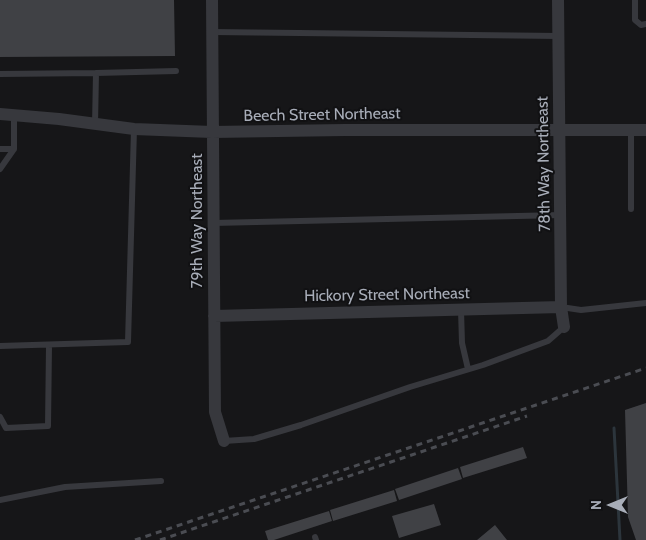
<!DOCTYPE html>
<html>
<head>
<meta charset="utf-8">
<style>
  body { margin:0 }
  #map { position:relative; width:646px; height:540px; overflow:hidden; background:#161618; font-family:Cabin,sans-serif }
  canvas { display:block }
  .north { position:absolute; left:586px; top:480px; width:50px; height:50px; -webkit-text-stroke:4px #111113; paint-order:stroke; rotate:270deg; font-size:14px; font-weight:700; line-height:20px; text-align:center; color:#a8adb8 }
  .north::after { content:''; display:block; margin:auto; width:18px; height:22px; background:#a8adb8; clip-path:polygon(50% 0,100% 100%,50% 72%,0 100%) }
</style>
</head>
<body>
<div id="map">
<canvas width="646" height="540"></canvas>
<div class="north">N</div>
</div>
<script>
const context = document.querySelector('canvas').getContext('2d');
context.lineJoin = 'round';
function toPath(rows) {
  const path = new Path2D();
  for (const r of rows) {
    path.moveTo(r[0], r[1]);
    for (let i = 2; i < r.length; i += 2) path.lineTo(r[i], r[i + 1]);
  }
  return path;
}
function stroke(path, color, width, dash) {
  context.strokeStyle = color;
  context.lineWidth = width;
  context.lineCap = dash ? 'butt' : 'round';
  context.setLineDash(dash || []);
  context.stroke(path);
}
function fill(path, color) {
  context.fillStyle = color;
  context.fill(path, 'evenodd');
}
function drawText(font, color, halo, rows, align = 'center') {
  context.font = font + ' Cabin,sans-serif';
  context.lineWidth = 4;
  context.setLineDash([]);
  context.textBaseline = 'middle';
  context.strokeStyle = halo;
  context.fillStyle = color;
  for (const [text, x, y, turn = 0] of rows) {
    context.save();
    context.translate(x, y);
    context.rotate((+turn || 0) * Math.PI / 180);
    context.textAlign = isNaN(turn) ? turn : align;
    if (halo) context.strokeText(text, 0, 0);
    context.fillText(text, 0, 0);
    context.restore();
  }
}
const stream = toPath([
  [614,428,620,540]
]);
const building = toPath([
  [0,0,174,0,175,56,0,57],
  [646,403,646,540,636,540,628,517,625,410],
  [523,447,527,458,463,478,460,467],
  [458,468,462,479,399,500,395,489],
  [394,490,397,501,333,521,330,510],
  [434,504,441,525,399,538,392,516],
  [329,511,332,521,274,540,268,540,265,531],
  [495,525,507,540,477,540]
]);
const service = toPath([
  [635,0,635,20,641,25,646,24],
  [212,32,559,36],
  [0,74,96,73],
  [95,125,96,73,176,71],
  [631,130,631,209],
  [0,149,14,149],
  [0,169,14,149,14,115],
  [213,223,561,215],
  [561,307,581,310,646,303],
  [461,310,462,343,468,369],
  [0,346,128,342,134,129],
  [0,417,6,428,48,426,49,346],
  [224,441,254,439,301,425,410,387,483,365,548,341,564,327],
  [0,500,65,487,161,481],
  [315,537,316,540]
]);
const minor = toPath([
  [212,0,215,412,224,441],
  [558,0,561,307,564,327],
  [0,114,59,119,134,129,212,132,345,130,646,130],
  [214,316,561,307]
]);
const rail = toPath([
  [135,540,646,368],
  [160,540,527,416]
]);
const streetNames = [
  ["Beech Street Northeast",322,115,-1],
  ["78th Way Northeast",544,164,-91],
  ["79th Way Northeast",197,221,-90],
  ["Hickory Street Northeast",387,295,-1]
];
stroke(stream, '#2c353c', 3);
fill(building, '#404145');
stroke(service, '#37383d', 6);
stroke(minor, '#37383d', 12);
stroke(rail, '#4a4c52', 3, [6, 5]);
drawText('16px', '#a8adb8', '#111113', streetNames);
</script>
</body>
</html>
